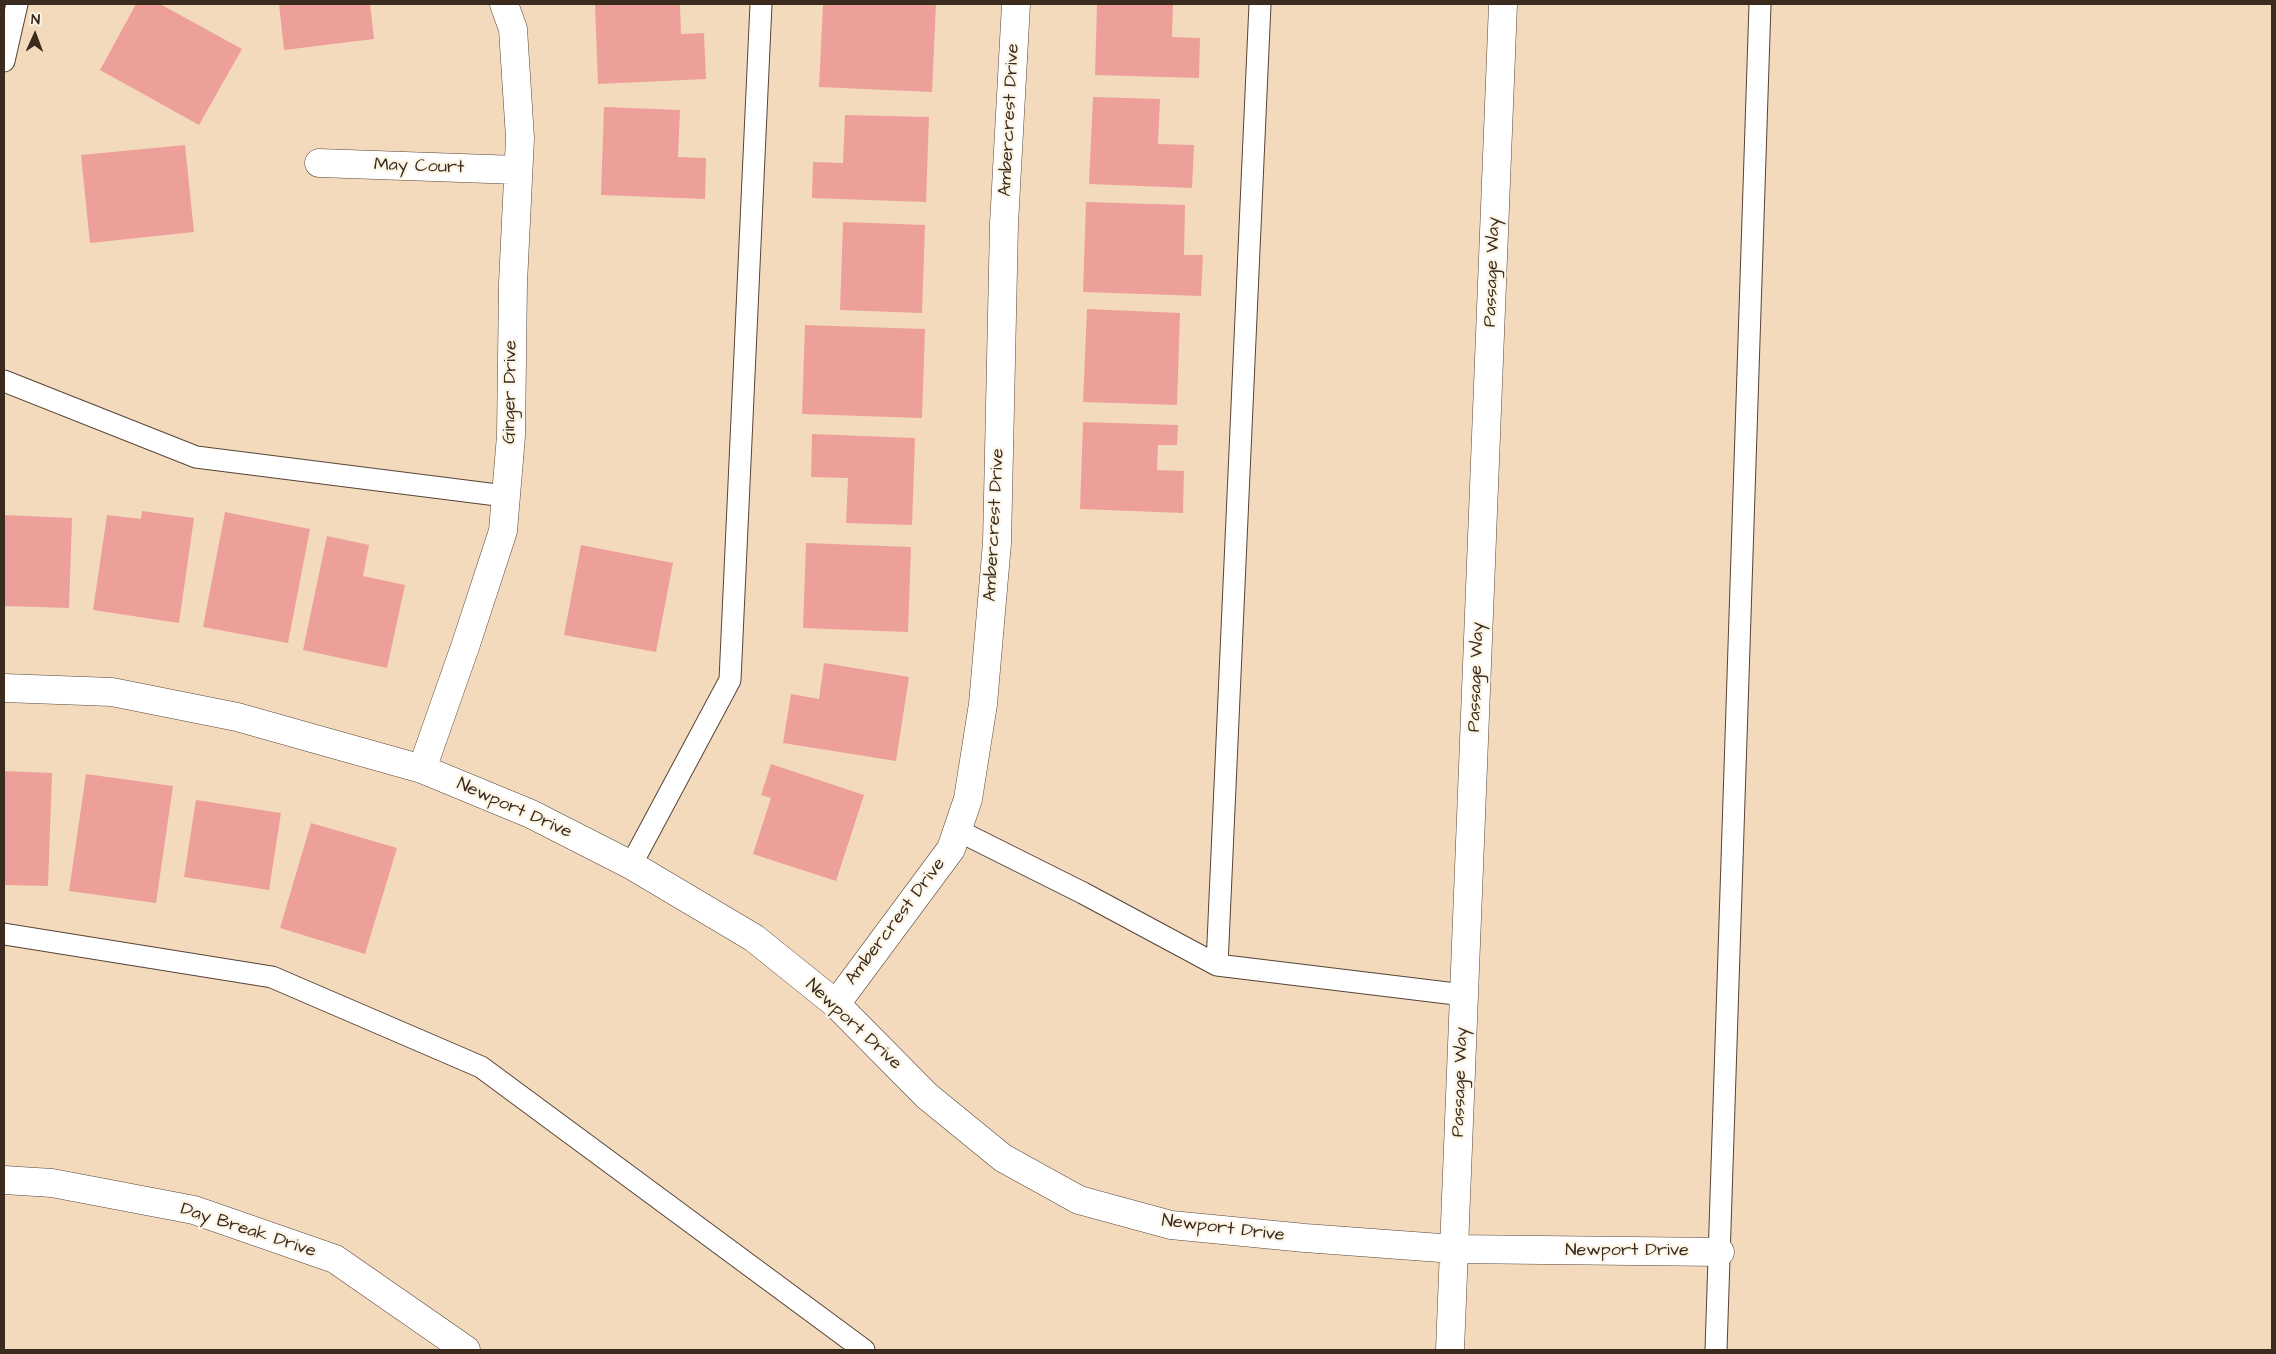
<!DOCTYPE html>
<html>
<head>
<meta charset="utf-8">
<style>
  body { margin:0 }
  #map { position:relative; width:2276px; height:1354px; overflow:hidden; background:#f4dabd; font-family:"Architects Daughter",sans-serif }
  canvas { display:block }
  .frame { position:absolute; inset:0; border:5px solid #3b2a1e; pointer-events:none }
  .north { position:absolute; left:10px; top:10px; width:50px; height:50px; -webkit-text-stroke:4px #fcf5e5; paint-order:stroke; rotate:2deg; font-size:14px; font-weight:700; line-height:20px; text-align:center; color:#3b2a1e }
  .north::after { content:''; display:block; margin:auto; width:18px; height:22px; background:#3b2a1e; clip-path:polygon(50% 0,100% 100%,50% 72%,0 100%) }
</style>
</head>
<body>
<div id="map">
<canvas width="2276" height="1354"></canvas>
<div class="frame"></div>
<div class="north">N</div>
</div>
<script>
const context = document.querySelector('canvas').getContext('2d');
context.lineJoin = 'round';
function fill(path, color) {
  context.fillStyle = color;
  context.fill(path, 'evenodd');
}
function toPath(rows) {
  const path = new Path2D();
  for (const r of rows) {
    path.moveTo(r[0], r[1]);
    for (let i = 2; i < r.length; i += 2) path.lineTo(r[i], r[i + 1]);
  }
  return path;
}
function stroke(path, color, width, dash) {
  context.strokeStyle = color;
  context.lineWidth = width;
  context.lineCap = dash ? 'butt' : 'round';
  context.setLineDash(dash || []);
  context.stroke(path);
}
function drawText(font, color, halo, rows, align = 'center') {
  context.font = font + ' "Architects Daughter",sans-serif';
  context.lineWidth = 4.5;
  context.setLineDash([]);
  context.textBaseline = 'middle';
  context.strokeStyle = halo;
  context.fillStyle = color;
  for (const [text, x, y, turn = 0] of rows) {
    context.save();
    context.translate(x, y);
    context.rotate((+turn || 0) * Math.PI / 180);
    context.textAlign = isNaN(turn) ? turn : align;
    if (halo) context.strokeText(text, 0, 0);
    context.fillText(text, 0, 0);
    context.restore();
  }
}
const building = toPath([
  [136,4,160,4,242,49,199,125,100,70],
  [279,4,370,4,374,39,284,50],
  [595,4,680,4,681,34,704,33,706,79,598,84],
  [823,4,936,4,932,92,819,87],
  [1097,4,1173,4,1172,37,1200,38,1199,78,1095,75],
  [1093,97,1160,99,1158,144,1194,145,1192,188,1089,184],
  [604,107,680,110,678,157,706,158,705,199,601,195],
  [845,115,929,117,926,202,812,198,813,162,843,163],
  [185,145,194,232,90,243,81,155],
  [1086,202,1185,205,1184,255,1203,255,1201,296,1083,292],
  [843,222,925,225,922,313,840,310],
  [1087,309,1180,313,1177,405,1083,402],
  [805,325,925,329,922,418,802,414],
  [1083,422,1178,425,1177,445,1158,445,1157,470,1184,471,1183,513,1080,509],
  [812,434,915,438,912,525,846,523,848,478,811,477],
  [142,511,194,518,179,623,93,610,107,515,141,519],
  [225,512,310,529,288,643,203,627],
  [4,515,72,518,69,608,4,606],
  [327,536,369,545,363,576,405,585,387,668,303,650],
  [806,543,911,547,908,632,803,628],
  [581,545,673,563,656,652,564,635],
  [824,663,909,677,896,761,783,743,791,694,819,699],
  [771,764,864,795,836,881,753,854,771,798,761,795],
  [4,771,52,773,48,886,4,885],
  [86,774,173,786,156,903,69,891],
  [196,800,281,813,269,890,184,877],
  [311,823,397,848,365,954,280,928]
]);
const service = toPath([
  [4,61,17,4],
  [4,381,196,457,505,496],
  [957,830,1083,893,1217,965,1260,4],
  [631,865,730,680,761,4],
  [4,934,272,977,481,1067,864,1350],
  [1217,965,1464,995],
  [1716,1350,1760,4]
]);
const minor = toPath([
  [319,163,518,170],
  [4,688,112,692,237,717,422,769,531,814,631,865,754,938,836,1004,927,1096,1003,1158,1079,1200,1171,1225,1305,1238,1454,1249,1720,1252],
  [422,769,466,644,503,531,511,436,513,283,520,138,513,29,504,4],
  [836,1004,951,849,968,799,983,704,997,543,1004,224,1016,4],
  [4,1180,52,1183,194,1210,335,1259,466,1350],
  [1450,1350,1503,4]
]);
const streetNames = [
  ["Ambercrest Drive",1010,120,-87],
  ["May Court",419,167,2],
  ["Passage Way",1493,272,-88],
  ["Ginger Drive",511,392,-89],
  ["Ambercrest Drive",995,525,-87],
  ["Passage Way",1477,677,-88],
  ["Newport Drive",514,809,24],
  ["Ambercrest Drive",896,922,-53],
  ["Newport Drive",853,1025,43],
  ["Passage Way",1461,1082,-88],
  ["Newport Drive",1223,1229,7],
  ["Day Break Drive",248,1231,18],
  ["Newport Drive",1627,1251]
];
fill(building, '#eda099');
stroke(service, '#574436', 23);
stroke(minor, '#574436', 29);
stroke(service, '#fff', 21);
stroke(minor, '#fff', 28);
drawText('18px', '#3b2a1e', '#fcf5e5', streetNames);
</script>
</body>
</html>
